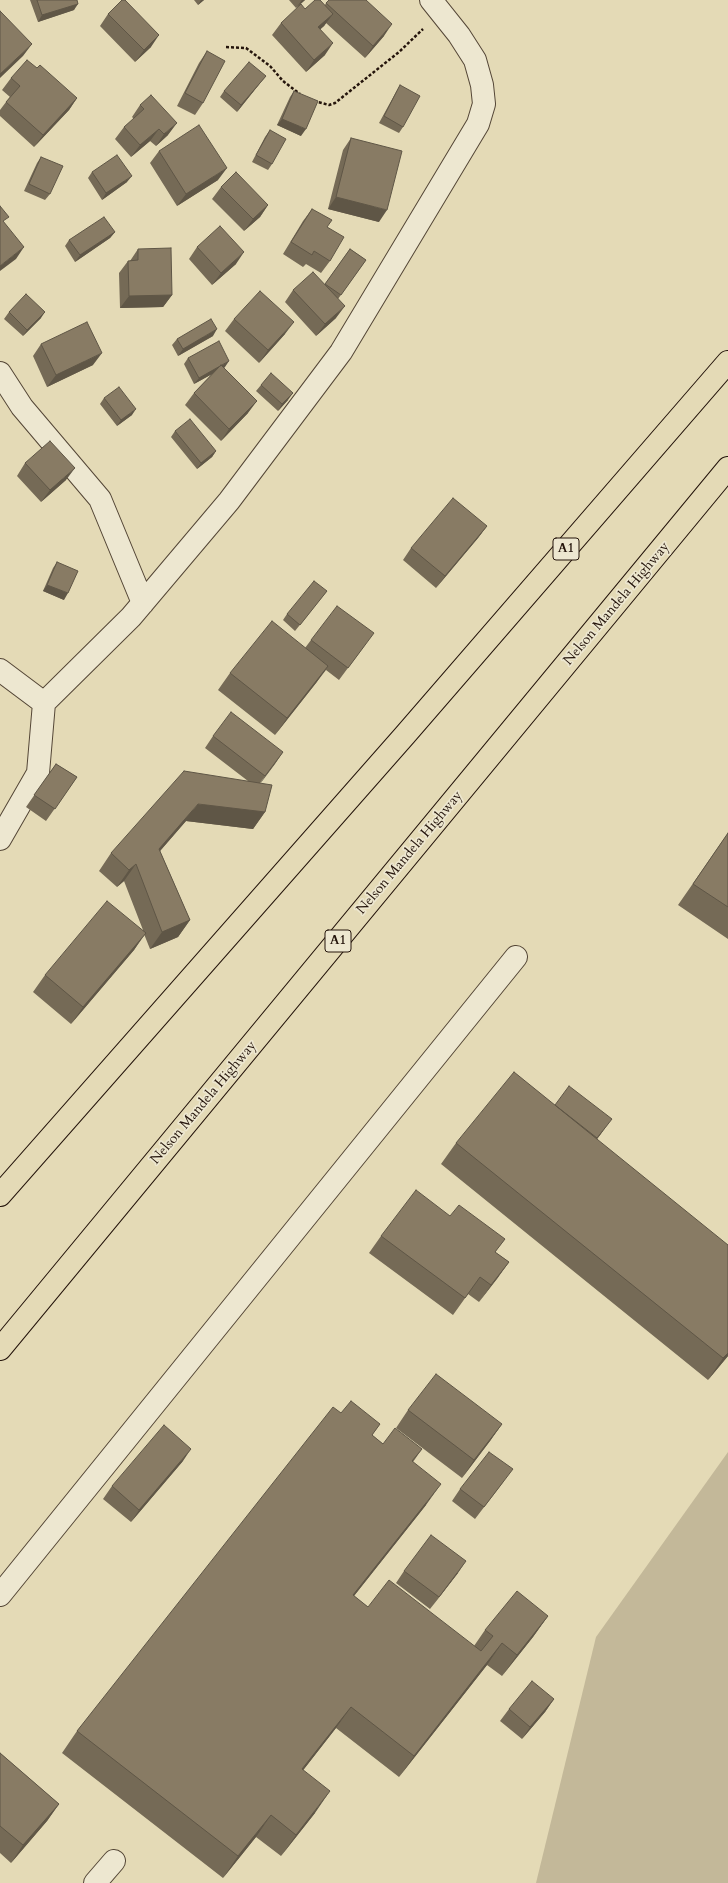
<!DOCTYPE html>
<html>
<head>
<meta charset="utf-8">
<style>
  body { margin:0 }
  canvas { display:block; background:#e4dab6 }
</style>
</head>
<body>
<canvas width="728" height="1883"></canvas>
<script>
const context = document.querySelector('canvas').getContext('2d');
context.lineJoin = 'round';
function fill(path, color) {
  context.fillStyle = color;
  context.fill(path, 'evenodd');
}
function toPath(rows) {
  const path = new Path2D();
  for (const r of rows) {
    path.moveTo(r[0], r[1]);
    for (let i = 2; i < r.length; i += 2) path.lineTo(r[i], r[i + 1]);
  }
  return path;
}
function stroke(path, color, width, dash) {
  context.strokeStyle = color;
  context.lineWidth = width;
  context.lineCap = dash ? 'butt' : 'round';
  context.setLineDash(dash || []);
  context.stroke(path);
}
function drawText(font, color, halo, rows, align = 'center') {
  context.font = font + ' Cardo,serif';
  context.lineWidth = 3.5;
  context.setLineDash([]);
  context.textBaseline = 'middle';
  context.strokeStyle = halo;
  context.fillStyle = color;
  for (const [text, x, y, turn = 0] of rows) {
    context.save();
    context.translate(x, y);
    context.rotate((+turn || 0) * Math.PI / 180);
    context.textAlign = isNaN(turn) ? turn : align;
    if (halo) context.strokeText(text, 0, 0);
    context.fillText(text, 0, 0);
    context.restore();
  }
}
const green = toPath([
  [728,1452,728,1883,536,1883,596,1637]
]);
const path = toPath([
  [226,47,246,48,270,66,283,81,300,94],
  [314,101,329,105,335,103,399,52,423,29]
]);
const minor = toPath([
  [0,373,22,407,100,499,143,603],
  [0,670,44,703,38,773,0,839],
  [44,703,131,617,229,501,341,352,478,124,484,104,482,85,475,60,459,35,431,0],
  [0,1595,516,957],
  [95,1883,114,1861]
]);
const highway = toPath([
  [0,1195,405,735,728,362],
  [0,1349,728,468]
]);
const wall = toPath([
  [30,0,77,0,74,10,38,22],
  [194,0,204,0,198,5],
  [289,0,305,0,296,8],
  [326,3,384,36,365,58,326,23,324,26,320,29,325,55,306,72,272,35,281,23,305,9,325,5],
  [108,14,151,47,135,62,100,26],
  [207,51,203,103,195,115,177,106,199,63],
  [37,68,77,98,69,110,34,147,0,116,0,110,6,102,10,97,2,90,11,78],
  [266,76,261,82,237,112,220,97,224,91],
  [400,85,403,127,399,133,379,123,396,92],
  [294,91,301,136,277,125,290,97],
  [140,105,168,135,156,146,150,141,131,157,115,139,124,127,134,119,132,117],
  [270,130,272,164,268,170,252,162,265,137],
  [351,138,379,222,328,209,343,150],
  [159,151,218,180,177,206,150,163],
  [41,157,50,194,45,200,24,191,37,163],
  [92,172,127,182,102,200,88,178],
  [221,187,268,205,260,217,244,231,212,199],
  [312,209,327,227,330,261,321,273,306,264,303,267,283,254,303,221],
  [115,232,110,238,75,262,65,246,69,240],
  [197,247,236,264,212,285,189,259],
  [138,249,172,295,163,307,120,308,119,273,128,261,130,261],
  [350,249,366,260,338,299,336,318,316,336,285,302,293,290,325,284],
  [9,312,41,318,23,336,4,319],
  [234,319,285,334,259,363,225,331],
  [213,336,178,356,172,345,177,339],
  [41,344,93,365,47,387,33,356],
  [188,358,225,367,224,368,248,413,221,441,185,405,194,393,212,374,194,384,184,364],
  [261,385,288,400,278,411,256,391],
  [104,398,132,415,117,426,100,404],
  [175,431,216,451,212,457,197,469,171,437],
  [25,463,66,480,41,502,17,476],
  [487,526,478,538,436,588,403,560,411,548],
  [57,562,64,600,43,591,53,568],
  [327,591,295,631,283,620,287,614],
  [311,640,365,645,339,680,326,670,316,683,275,735,218,690,230,673,305,648],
  [213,736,283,752,260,783,265,812,253,829,186,821,160,851,190,920,178,937,150,949,144,934,134,950,71,1024,33,992,45,975,143,930,124,881,117,887,99,871,111,853,248,781,205,748],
  [56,764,77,777,46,821,26,807],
  [728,833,728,939,678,905],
  [555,1105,603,1131,597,1139,728,1356,708,1380,441,1164,456,1143],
  [450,1216,505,1239,495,1252,509,1262,479,1302,468,1294,453,1315,369,1253,381,1236],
  [408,1410,502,1424,490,1441,462,1478,396,1428],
  [341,1413,380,1424,372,1435,383,1444,422,1449,413,1462,426,1505,354,1596,368,1607,474,1646,485,1630,548,1616,533,1637,502,1676,487,1665,399,1777,336,1728,303,1770,315,1813,281,1856,256,1837,223,1878,62,1753,77,1731],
  [183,1461,131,1522,103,1499,112,1486],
  [504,1481,475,1519,452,1501,460,1489],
  [404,1571,458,1573,430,1609,396,1583],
  [554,1699,545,1712,522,1739,500,1721,509,1709],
  [0,1753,59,1804,47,1821,11,1863,0,1853]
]);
const shadedWall = toPath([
  [201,0,204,0,198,5],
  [302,0,305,0,296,8],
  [78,4,74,10,38,22,42,15],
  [333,14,324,26,310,39,318,27],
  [392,24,384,36,365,58,373,46],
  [159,35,151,47,135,62,144,50],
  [333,43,325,55,306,72,314,60],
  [32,44,23,56,0,78,0,74],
  [266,76,261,82,237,112,241,105],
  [77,98,69,110,34,147,43,135],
  [282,119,306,129,301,136,277,125],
  [177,123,168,135,156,146,164,134],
  [159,129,150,141,131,157,140,145],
  [227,168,218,180,177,206,186,194],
  [132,176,127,182,102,200,106,193],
  [336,197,387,210,379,222,328,209],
  [268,205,260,217,244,231,253,219],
  [115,232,110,238,75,262,80,255],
  [24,247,16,259,0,271,0,266],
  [244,252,236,264,212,285,221,273],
  [172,295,163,307,120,308,129,296],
  [345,306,336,318,316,336,325,324],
  [45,312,41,318,23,336,27,330],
  [294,322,285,334,259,363,268,350],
  [217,329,213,336,178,356,183,349],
  [102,353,93,365,47,387,56,375],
  [229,361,225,367,194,384,199,378],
  [293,393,288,400,278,411,282,404],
  [257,401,248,413,221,441,229,429],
  [136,409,132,415,117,426,121,420],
  [216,451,212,457,197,469,201,463],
  [75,468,66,480,41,502,50,490],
  [487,526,478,538,436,588,445,576],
  [47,585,68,593,64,600,43,591],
  [328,666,316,683,275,735,287,718],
  [283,752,275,764,257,788,265,776],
  [198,804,265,812,253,829,186,821,147,866,159,849],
  [136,864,124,881,117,887,129,870],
  [190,920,178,937,150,949,162,932],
  [146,933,134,950,71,1024,83,1007],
  [612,1119,603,1131,589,1150,597,1138],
  [509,1262,497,1279,479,1302,491,1285],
  [728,1353,728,1356,708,1380,723,1358],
  [502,1424,490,1441,462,1478,474,1460],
  [191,1449,183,1461,131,1522,139,1510],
  [441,1484,426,1505,338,1616,353,1595],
  [466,1561,458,1573,430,1609],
  [548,1616,533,1637,502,1676,517,1655],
  [502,1643,487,1665,399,1777,414,1756],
  [554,1699,545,1712,522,1739,530,1727],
  [351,1707,336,1728,287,1791,302,1769],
  [330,1791,315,1813,281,1856,296,1835],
  [59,1804,47,1821,11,1863,23,1845],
  [271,1815,256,1837,223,1878,238,1856]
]);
const building = toPath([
  [37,0,77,0,78,4,42,15,37,0],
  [122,0,125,0,159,35,144,50,108,14,122,0],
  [315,0,320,0,333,14,318,27,333,43,314,60,281,23,301,4,305,9,315,0],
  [329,0,366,0,392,24,373,46,326,3,329,0],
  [0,11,32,44,0,74,0,11],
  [207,51,225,61,203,103,185,93,207,51],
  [27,60,37,68,40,65,77,98,43,135,6,102,20,86,11,78,27,60],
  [249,62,266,76,241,105,224,91,249,62],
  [400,85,420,96,403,127,384,116,400,85],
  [294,91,318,101,306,129,282,119,294,91],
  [151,95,177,123,164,134,159,129,140,145,124,127,144,109,140,105,151,95],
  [199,125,227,168,186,194,159,151,199,125],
  [270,130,286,139,272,164,256,155,270,130],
  [351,138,402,151,387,210,336,197,351,138],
  [117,155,132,176,106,193,92,172,117,155],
  [41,157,63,166,50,194,29,184,41,157],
  [236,172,268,205,253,219,221,187,236,172],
  [0,206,9,217,3,221,24,247,0,266,0,206],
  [312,209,332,220,327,227,344,237,330,261,314,251,312,255,291,242,312,209],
  [104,217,115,232,80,255,69,240,104,217],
  [220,226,244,252,221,273,197,247,220,226],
  [171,248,172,295,129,296,128,261,138,260,138,249,171,248],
  [350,249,366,260,341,295,325,284,350,249],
  [313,272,345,306,325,324,293,290,313,272],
  [260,291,294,322,268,350,234,319,260,291],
  [26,294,45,312,27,330,9,312,26,294],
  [211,319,217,329,183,349,177,339,211,319],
  [87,322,102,353,56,375,41,344,87,322],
  [219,341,229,361,199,378,188,358,219,341],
  [221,365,257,401,229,429,194,393,221,365],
  [271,373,293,393,282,404,261,385,271,373],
  [119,387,136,409,121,420,104,398,119,387],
  [190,419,216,451,201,463,175,431,190,419],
  [50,441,75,468,50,490,25,463,50,441],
  [453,498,487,526,445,576,411,548,453,498],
  [57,562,78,571,68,593,47,585,57,562],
  [314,581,327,591,300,625,287,614,314,581],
  [337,606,374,633,348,668,311,640,337,606],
  [272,621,328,666,287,718,230,673,272,621],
  [231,712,283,752,265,776,213,736,231,712],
  [56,764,77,777,55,809,34,795,56,764],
  [184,771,272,785,265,812,198,804,159,849,190,920,162,932,136,864,129,870,111,853,184,771],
  [728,833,728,907,693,884,728,833],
  [107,901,146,933,83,1007,45,975,107,901],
  [514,1072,728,1245,728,1353,723,1358,456,1143,514,1072],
  [569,1086,612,1119,597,1138,555,1105,569,1086],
  [416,1190,450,1216,459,1205,505,1239,495,1252,509,1262,491,1285,480,1277,465,1298,381,1236,416,1190],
  [436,1374,502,1424,474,1460,408,1410,436,1374],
  [351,1401,380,1424,372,1435,383,1444,395,1428,422,1449,412,1461,441,1484,353,1595,368,1607,389,1580,481,1651,493,1636,485,1630,517,1591,548,1616,517,1655,502,1643,414,1756,351,1707,302,1769,330,1791,296,1835,271,1815,238,1856,77,1731,333,1407,341,1413,351,1401],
  [164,1425,191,1449,139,1510,112,1486,164,1425],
  [489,1452,513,1469,484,1507,460,1489,489,1452],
  [431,1535,466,1561,439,1597,404,1571,431,1535],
  [532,1681,554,1699,530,1727,509,1709,532,1681],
  [0,1753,59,1804,23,1845,0,1826,0,1753]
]);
const shields = [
  [566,549,26],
  [338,941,26]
];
const shieldNames = [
  ["A1",566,549],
  ["A1",338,941]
];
const streetNames = [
  ["Nelson Mandela Highway",617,604,-50],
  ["Nelson Mandela Highway",410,853,-50],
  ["Nelson Mandela Highway",204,1103,-50]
];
fill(green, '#c3b899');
stroke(minor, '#544636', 24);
stroke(highway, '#24140b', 24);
stroke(path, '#24140b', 2.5, [3, 2]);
stroke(minor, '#ede7d0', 22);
stroke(highway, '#e4dab6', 22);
fill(wall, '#756a56');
fill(shadedWall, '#5f5646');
fill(building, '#887b64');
stroke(building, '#5f5646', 1);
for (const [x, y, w] of shields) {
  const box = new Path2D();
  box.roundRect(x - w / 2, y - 11, w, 22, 3);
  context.fillStyle = '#ede7d0';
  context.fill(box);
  stroke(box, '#24140b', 1);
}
drawText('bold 13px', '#24140b', null, shieldNames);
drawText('14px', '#24140b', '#ede7d0', streetNames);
</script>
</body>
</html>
